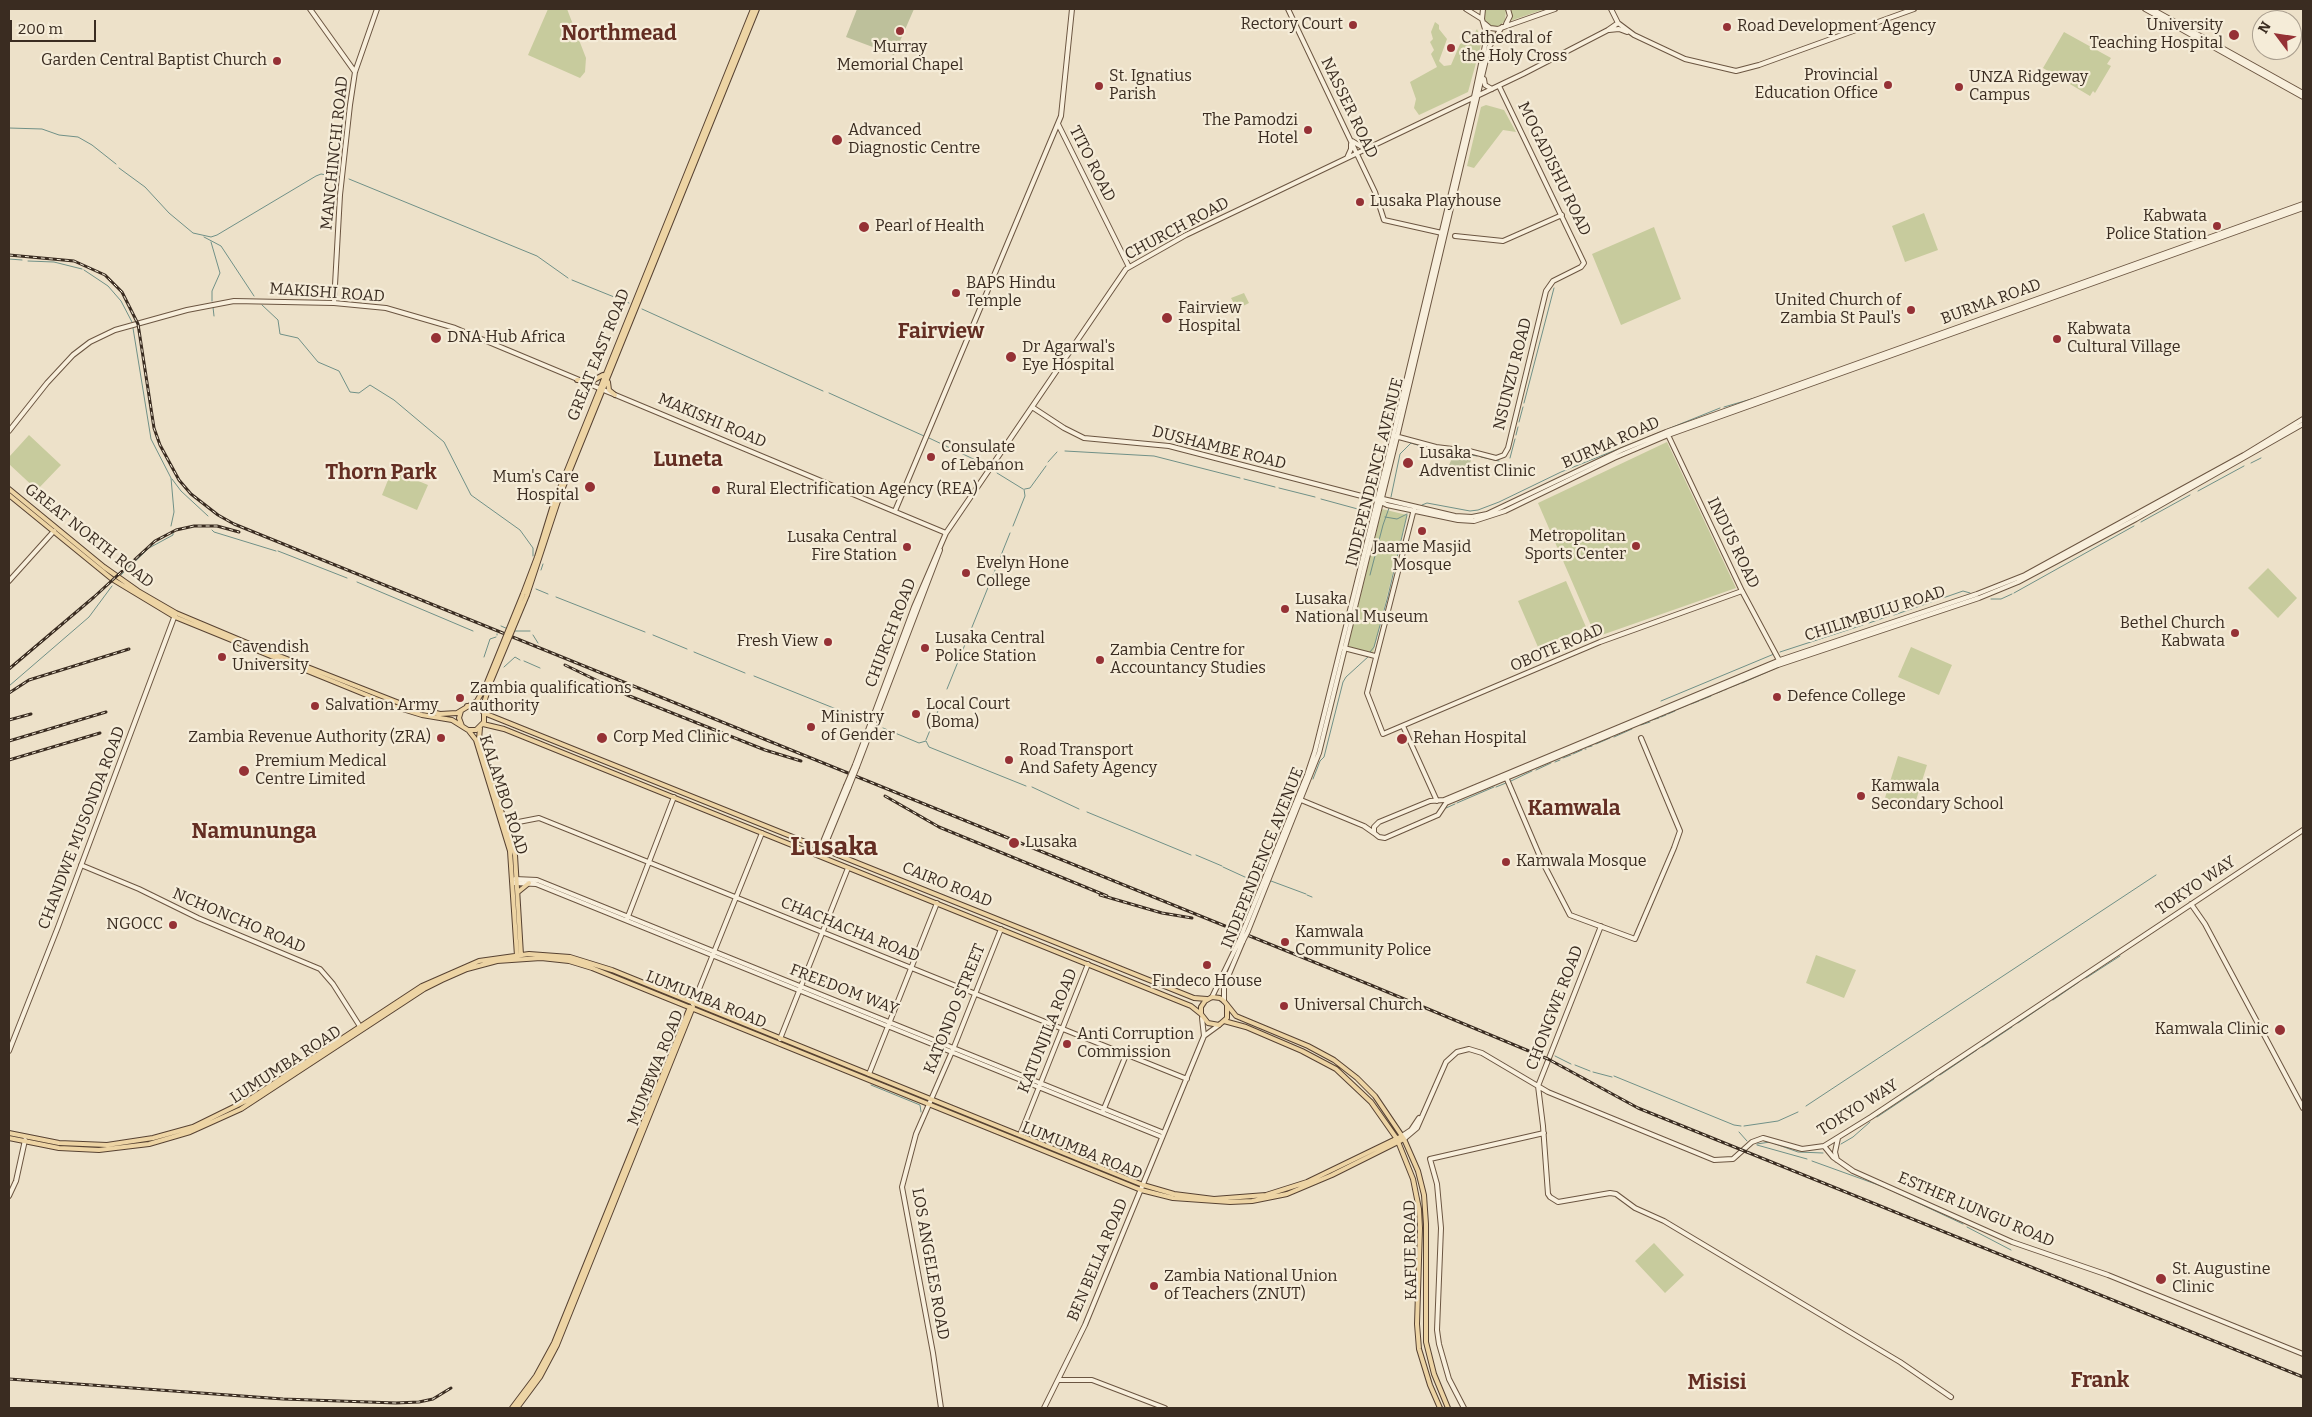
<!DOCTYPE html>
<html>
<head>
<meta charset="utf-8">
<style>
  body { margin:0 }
  #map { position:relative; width:2312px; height:1417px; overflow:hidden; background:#ede1c9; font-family:Bitter,serif }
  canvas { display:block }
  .frame { position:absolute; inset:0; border:10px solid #3a2c21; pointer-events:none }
  .north { position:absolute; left:2252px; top:10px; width:50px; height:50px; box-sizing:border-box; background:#f5ecd8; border:1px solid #aa9f8f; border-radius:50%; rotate:301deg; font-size:14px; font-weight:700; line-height:20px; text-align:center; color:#3a2c21 }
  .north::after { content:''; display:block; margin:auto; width:18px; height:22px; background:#953135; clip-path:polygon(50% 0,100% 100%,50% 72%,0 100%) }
  .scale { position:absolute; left:10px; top:20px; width:86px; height:22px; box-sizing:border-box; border:2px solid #3a2c21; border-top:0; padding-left:6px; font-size:15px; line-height:18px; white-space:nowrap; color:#3a2c21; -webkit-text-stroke:4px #f5ecd8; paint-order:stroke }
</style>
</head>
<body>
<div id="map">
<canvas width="2312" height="1417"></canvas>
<div class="frame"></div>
<div class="north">N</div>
<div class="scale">200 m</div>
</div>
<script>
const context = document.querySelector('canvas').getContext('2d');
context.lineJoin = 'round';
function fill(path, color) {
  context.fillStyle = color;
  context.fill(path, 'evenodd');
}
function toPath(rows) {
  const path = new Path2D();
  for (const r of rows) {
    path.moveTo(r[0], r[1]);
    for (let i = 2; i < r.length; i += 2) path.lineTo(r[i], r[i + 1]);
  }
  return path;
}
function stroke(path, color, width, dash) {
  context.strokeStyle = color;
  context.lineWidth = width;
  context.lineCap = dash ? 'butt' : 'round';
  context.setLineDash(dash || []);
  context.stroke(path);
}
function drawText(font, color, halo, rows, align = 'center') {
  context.font = font + ' Bitter,serif';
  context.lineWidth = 4.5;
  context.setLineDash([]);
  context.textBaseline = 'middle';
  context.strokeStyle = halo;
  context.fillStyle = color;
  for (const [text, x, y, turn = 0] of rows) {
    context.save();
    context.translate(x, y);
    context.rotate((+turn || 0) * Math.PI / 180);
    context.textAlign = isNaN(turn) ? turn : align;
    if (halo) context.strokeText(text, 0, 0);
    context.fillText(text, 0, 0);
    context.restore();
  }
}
const green = toPath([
  [548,9,567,9,586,58,585,72,580,78,528,55],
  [1483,9,1506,9,1505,21,1498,27,1488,26,1483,21],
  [1511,9,1540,9,1542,10,1510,21],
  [1435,22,1439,25,1439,29,1447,39,1439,61,1444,66,1451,65,1460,44,1471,39,1477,29,1482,41,1468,92,1419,115,1414,108,1416,99,1410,82,1437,67,1431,54,1434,50,1430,42,1433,39,1431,32],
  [2064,32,2111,58,2107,64,2111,66,2095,93,2093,91,2090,96,2043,68],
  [1486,105,1504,110,1516,132,1503,130,1474,168,1467,166,1481,107],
  [1924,213,1938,250,1905,262,1892,226],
  [1654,227,1681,299,1621,325,1592,254],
  [1244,293,1249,303,1237,309,1231,298],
  [29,435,61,465,37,490,9,464,9,457],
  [1667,442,1736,588,1596,637,1538,503],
  [392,470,428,485,417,510,382,495],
  [1382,509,1407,515,1373,653,1348,647],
  [2268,568,2297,598,2278,618,2248,588],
  [1566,581,1586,627,1538,647,1518,601],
  [1911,647,1952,665,1939,695,1898,677],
  [1898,756,1927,765,1913,810,1884,801],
  [1816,955,1856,970,1844,998,1806,983],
  [1654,1243,1684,1275,1665,1293,1635,1261]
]);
const cemetery = toPath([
  [857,9,914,9,894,55,846,37],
  [1454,454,1472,457,1467,473,1449,465]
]);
const stream = toPath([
  [9,128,42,129,59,135,78,137,92,145,116,164],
  [119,168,145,187,169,213,193,233,211,237,217,235,316,176,321,174,339,177],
  [349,179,537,256,568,278],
  [204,237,221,246,254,296],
  [211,242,220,273,212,291,212,301],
  [9,259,22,260],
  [28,261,54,262,82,269],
  [84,270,108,286,121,301,132,322],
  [572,280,629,303],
  [262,305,278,320,280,334,298,338,318,362,339,371,350,392,359,393,370,385,394,400,444,442,471,495,520,530,533,548,533,556],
  [213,307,214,316],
  [642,309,823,391],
  [133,328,151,439,171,478,174,512,171,526],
  [829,393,924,436],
  [1524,403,1554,288],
  [1724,407,1755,398],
  [1519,422,1523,407],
  [1516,435,1518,427],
  [929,438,986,465],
  [1423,447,1451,452],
  [1065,451,1154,456,1240,478],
  [1453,452,1477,456],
  [1481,457,1499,461],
  [1510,458,1515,439],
  [1048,462,1057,452],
  [2251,463,2261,458],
  [997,473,1023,489],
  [172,479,181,491,208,516],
  [1244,479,1275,487],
  [1279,488,1315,497],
  [1025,489,1030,488,1046,466],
  [2198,491,2244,466],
  [1391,497,1400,454,1411,443,1421,446],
  [1321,499,1365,511],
  [1422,505,1427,503,1470,511,1478,510,1499,502,1561,472,1720,408],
  [1385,517,1397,519,1407,514],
  [2141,522,2190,495],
  [1013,526,1025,496,1024,489],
  [212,530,214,532,276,551],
  [278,551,347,578],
  [541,570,543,564],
  [121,575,149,548,173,535,173,532],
  [1370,575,1383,525,1389,508],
  [357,582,473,631],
  [536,589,548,594],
  [2014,593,2134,526],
  [556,597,645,632],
  [1991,599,2001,599,2012,594],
  [1894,615,1963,591,1970,593],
  [1869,623,1889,616],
  [501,626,508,629],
  [514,631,530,631],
  [499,632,499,631],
  [497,635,497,634],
  [533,635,538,643],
  [653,635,687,649],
  [694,652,745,673],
  [1370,652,1374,647,1388,596,1407,515],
  [1780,652,1863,625],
  [484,657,490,639,496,637],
  [524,661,540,668],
  [1786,664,1790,663],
  [504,667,515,657,520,660],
  [754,676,866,721],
  [1742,683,1781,666],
  [9,686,89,617,112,586],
  [1731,687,1739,684],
  [947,689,1010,533],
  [1725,690,1728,688],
  [1717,693,1722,691],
  [1701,700,1711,696],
  [1661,701,1774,654],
  [1691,704,1699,701],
  [1678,709,1688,705],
  [1668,714,1675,711],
  [1661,717,1666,715],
  [1652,720,1659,718],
  [1641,725,1650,722],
  [883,728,919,743,926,741,929,747,1026,786],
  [1614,737,1632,729],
  [926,740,942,701],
  [1596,744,1610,738],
  [1588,747,1592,746],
  [1585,749,1586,749],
  [1573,754,1582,750],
  [1563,758,1571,755],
  [1555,762,1560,760],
  [1536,770,1551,763],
  [1313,779,1320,761,1324,757,1343,682,1346,677,1369,656],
  [1511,781,1532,771],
  [1032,787,1079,809],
  [1496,787,1506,783],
  [1457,803,1494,787],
  [1446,808,1455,804],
  [1087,812,1191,855],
  [1196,855,1222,866],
  [1223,867,1258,883,1262,880],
  [1271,881,1306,894],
  [1307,895,1312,897],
  [2086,978,2120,956],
  [2053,1000,2079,982],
  [2018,1023,2046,1004],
  [1982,1047,2012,1027],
  [1555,1056,1571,1064],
  [1575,1065,1590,1071],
  [1593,1072,1612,1077],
  [1940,1075,1977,1050],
  [1614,1076,1734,1125,1741,1126],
  [871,1085,920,1105,921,1112],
  [1806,1106,2156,875],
  [1877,1117,1934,1079],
  [1744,1126,1778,1121,1798,1112],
  [1739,1132,1747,1141],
  [1757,1144,1770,1142,1798,1152,1823,1153],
  [1841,1144,1853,1137,1870,1122],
  [1757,1145,1807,1159],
  [1812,1161,1884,1187,1963,1224],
  [1967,1227,2011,1250]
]);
const secondary = toPath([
  [310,9,355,72],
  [1288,9,1375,192,1384,220,1442,233],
  [1466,9,1482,19],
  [1611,9,1618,23,1634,35,1685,59,1736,71,1759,65,1914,9],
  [2145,9,2303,97],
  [2152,9,2303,93],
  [1484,23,1490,28,1498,29,1555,9],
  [1506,24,1510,16,1508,9],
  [1609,30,1619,29,1627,32],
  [1484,79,1485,85,1492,89],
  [1058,124,1129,267],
  [1352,141,1362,147,1369,147],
  [1347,158,1351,149,1351,144],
  [1455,236,1503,241,1562,215],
  [334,303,340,195,350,105,355,72,377,9],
  [1032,407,1064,428,1084,438,1169,446,1377,500,1387,505,1458,520,1474,521,1505,511,1614,458,1668,435,2303,208],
  [2303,419,2244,455,2025,575,1977,594,1780,660,1444,800,1430,801,1379,822,1374,827,1374,833,1379,837,1385,838,1438,815,1446,803,1778,665,1979,598,2018,582,2136,519,2303,424],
  [9,431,47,383,73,355,90,342,115,330,187,310,234,301,334,303,386,308,455,328,946,533],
  [1668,435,1742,591,1780,662],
  [1395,436,1436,447,1469,451,1496,458,1504,455,1508,448,1546,291,1553,281,1581,267,1584,263,1499,86],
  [1377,500,1383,499,1455,516,1472,517,1487,514,1622,450,1666,432,2303,204],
  [1414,509,1367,693,1383,734,1600,642,1742,591],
  [895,511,1061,116,1072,9],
  [9,581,54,531],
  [1344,648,1375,656],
  [1403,726,1437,801],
  [855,765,914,607,946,533,1126,269,1186,235,1523,74,1608,30,1618,23],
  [857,767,940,550],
  [1506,777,1541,859,1570,915,1635,939,1674,848,1680,831,1641,738],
  [1301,800,1364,826,1374,833],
  [503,825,539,818,1187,1079],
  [819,854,823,850,849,787],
  [823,857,820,849,846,786],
  [81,865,139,889,198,918,320,969,333,984,361,1028],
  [515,879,537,880,1164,1133],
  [514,883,536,884,1162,1137],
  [2191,904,2205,924,2303,1108],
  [627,919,674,797],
  [1601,926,1538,1086,1543,1126,1548,1194,1550,1197,1558,1202,1610,1193,1616,1194,1635,1208,1664,1221,1900,1362,1951,1397],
  [1244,929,1307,775,1315,751,1388,457,1474,97,1487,36,1482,19,1483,9],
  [1248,931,1319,753,1397,437,1489,47,1502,27],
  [1212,997,1240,939],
  [1224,1001,1224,986,1243,941],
  [693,1004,762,833],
  [1202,1018,1204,1036],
  [780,1039,848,868],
  [9,1051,58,927,175,615],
  [869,1074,937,903],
  [1103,1111,1126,1055],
  [1020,1135,1088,964],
  [1402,1136,1411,1130,1419,1118],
  [1404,1139,1417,1128,1446,1062,1457,1052,1469,1049,1482,1053,1548,1092,1714,1160,1733,1159,1752,1142,1763,1138,1802,1149,1824,1146,1871,1117,2303,830],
  [1824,1146,1833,1157,1853,1171,2012,1242,2108,1275,2303,1354],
  [1837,1160,1835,1152,1838,1138],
  [9,1196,16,1181,25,1140],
  [1058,1380,1092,1380,1165,1408],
  [941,1408,933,1353,902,1187,916,1134,954,1047,1001,929],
  [1044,1408,1085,1325,1204,1036,1219,1025],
  [1464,1408,1449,1379,1439,1344,1437,1330,1441,1228,1437,1184,1430,1159,1544,1133]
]);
const primary = toPath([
  [577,380,592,381,603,375],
  [608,382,609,390,615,395],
  [9,489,104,567,138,591,176,613,264,650,407,706,440,714,457,713,477,701,486,685],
  [9,495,112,579,175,617,396,707,422,715,452,720,468,730,476,730,484,722,484,713,479,707,467,706],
  [523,594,537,557,553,505,753,9],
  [527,595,560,495,757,9],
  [482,710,489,686],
  [461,711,459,718,462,726],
  [484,713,1194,998,1207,999],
  [483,724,504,729,1181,1002,1191,1006,1201,1014],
  [480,728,479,739,515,855,521,955],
  [469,731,476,740,510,851,517,956],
  [518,892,529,883],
  [1227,1005,1227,1018,1219,1025,1208,1023,1201,1014,1201,1007,1205,1001,1212,997,1220,998,1224,1001,1236,1016,1308,1046,1334,1060,1357,1078,1375,1096,1404,1139,1418,1171,1424,1195,1426,1224,1426,1342,1434,1374,1448,1408],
  [1224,1021,1246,1027,1302,1051,1336,1069,1371,1102,1397,1139,1413,1179,1419,1209,1420,1228,1417,1324,1419,1349,1430,1385,1440,1408],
  [9,1133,59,1143,107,1145,153,1138,193,1127,250,1099,422,986,479,961,529,954,570,957,612,970,1143,1185,1174,1194,1214,1199,1266,1195,1307,1182,1402,1136],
  [9,1138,59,1148,99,1150,149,1144,190,1132,241,1109,424,989,442,980,467,969,497,961,541,958,569,961,592,968,1141,1190,1173,1198,1230,1202,1252,1201,1287,1194,1332,1175,1404,1139],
  [512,1408,536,1376,554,1343,690,1007],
  [517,1408,540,1377,557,1345,693,1007]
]);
const rail = toPath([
  [9,255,74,261,105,275,122,292,138,324,154,428,160,445,179,480,191,494,218,515,234,524,1373,986,1548,1059,1638,1108,2303,1377],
  [565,665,627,695,765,750,801,761],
  [9,669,94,597,155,541,176,530,194,526,217,526,239,532],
  [9,693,29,680,129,649],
  [9,720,31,714],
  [9,741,106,712],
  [9,760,100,733],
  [885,796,939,827,1107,896],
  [1100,895,1162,913,1192,918],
  [9,1379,283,1399,396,1403,419,1402,433,1399,451,1388]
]);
const secondaryBridge = toPath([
  [846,786,855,765],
  [849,787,857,767],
  [1240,939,1244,929],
  [1243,941,1248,931]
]);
const primaryBridge = toPath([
  [486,685,523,594],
  [489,686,527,595]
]);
const markers = [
  [1353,25,5,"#953135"],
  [1727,27,5,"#953135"],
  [900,31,5,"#953135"],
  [2234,35,6,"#953135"],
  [1451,48,5,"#953135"],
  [277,61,5,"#953135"],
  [1888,85,5,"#953135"],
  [1099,86,5,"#953135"],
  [1959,87,5,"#953135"],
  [1308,130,5,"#953135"],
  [837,140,6,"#953135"],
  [1360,202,5,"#953135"],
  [2217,226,5,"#953135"],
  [864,227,6,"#953135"],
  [956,293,5,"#953135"],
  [1911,310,5,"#953135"],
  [1167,318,6,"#953135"],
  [436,338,6,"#953135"],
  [2057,339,5,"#953135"],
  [1011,357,6,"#953135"],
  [931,457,5,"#953135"],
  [1408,463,6,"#953135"],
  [590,487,6,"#953135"],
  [716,490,5,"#953135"],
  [1422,531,5,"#953135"],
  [1636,546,5,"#953135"],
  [907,547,5,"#953135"],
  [966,573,5,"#953135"],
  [1285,609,5,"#953135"],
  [2235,633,5,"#953135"],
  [828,642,5,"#953135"],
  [925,648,5,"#953135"],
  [222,657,5,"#953135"],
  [1100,660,5,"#953135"],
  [1777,697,5,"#953135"],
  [460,698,5,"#953135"],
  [315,706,5,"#953135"],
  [916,714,5,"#953135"],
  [811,727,5,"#953135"],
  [441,738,5,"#953135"],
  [602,738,6,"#953135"],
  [1402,739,6,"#953135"],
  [1009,760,5,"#953135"],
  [244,771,6,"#953135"],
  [1861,796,5,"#953135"],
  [1014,843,6,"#953135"],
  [1506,862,5,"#953135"],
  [173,925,5,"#953135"],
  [1285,942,5,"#953135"],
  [1207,965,5,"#953135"],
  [1284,1006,5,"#953135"],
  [2280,1030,6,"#953135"],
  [1067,1044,5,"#953135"],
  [2161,1279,6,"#953135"],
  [1154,1286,5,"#953135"]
];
const poiNames = [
  ["Rectory Court",1343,25,"right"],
  ["University",2223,26,"right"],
  ["Teaching Hospital",2223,44,"right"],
  ["Road Development Agency",1737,27],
  ["Cathedral of",1461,39],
  ["the Holy Cross",1461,57],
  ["Murray",900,48,"center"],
  ["Memorial Chapel",900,66,"center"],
  ["Garden Central Baptist Church",267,61,"right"],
  ["Provincial",1878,76,"right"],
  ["Education Office",1878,94,"right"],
  ["St. Ignatius",1109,77],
  ["Parish",1109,95],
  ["UNZA Ridgeway",1969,78],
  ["Campus",1969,96],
  ["The Pamodzi",1298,121,"right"],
  ["Hotel",1298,139,"right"],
  ["Advanced",848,131],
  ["Diagnostic Centre",848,149],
  ["Lusaka Playhouse",1370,202],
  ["Kabwata",2207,217,"right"],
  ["Police Station",2207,235,"right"],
  ["Pearl of Health",875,227],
  ["BAPS Hindu",966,284],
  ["Temple",966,302],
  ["United Church of",1901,301,"right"],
  ["Zambia St Paul's",1901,319,"right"],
  ["Fairview",1178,309],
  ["Hospital",1178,327],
  ["Kabwata",2067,330],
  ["Cultural Village",2067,348],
  ["DNA Hub Africa",447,338],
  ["Dr Agarwal's",1022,348],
  ["Eye Hospital",1022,366],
  ["Consulate",941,448],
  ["of Lebanon",941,466],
  ["Lusaka",1419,454],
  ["Adventist Clinic",1419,472],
  ["Mum's Care",579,478,"right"],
  ["Hospital",579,496,"right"],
  ["Rural Electrification Agency (REA)",726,490],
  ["Metropolitan",1626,537,"right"],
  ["Sports Center",1626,555,"right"],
  ["Lusaka Central",897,538,"right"],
  ["Fire Station",897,556,"right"],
  ["Jaame Masjid",1422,548,"center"],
  ["Mosque",1422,566,"center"],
  ["Evelyn Hone",976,564],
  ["College",976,582],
  ["Lusaka",1295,600],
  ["National Museum",1295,618],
  ["Bethel Church",2225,624,"right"],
  ["Kabwata",2225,642,"right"],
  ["Lusaka Central",935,639],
  ["Police Station",935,657],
  ["Fresh View",818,642,"right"],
  ["Cavendish",232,648],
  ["University",232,666],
  ["Zambia Centre for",1110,651],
  ["Accountancy Studies",1110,669],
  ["Zambia qualifications",470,689],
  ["authority",470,707],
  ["Defence College",1787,697],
  ["Local Court",926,705],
  ["(Boma)",926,723],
  ["Salvation Army",325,706],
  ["Ministry",821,718],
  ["of Gender",821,736],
  ["Zambia Revenue Authority (ZRA)",431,738,"right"],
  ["Corp Med Clinic",613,738],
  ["Rehan Hospital",1413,739],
  ["Road Transport",1019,751],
  ["And Safety Agency",1019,769],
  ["Premium Medical",255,762],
  ["Centre Limited",255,780],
  ["Kamwala",1871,787],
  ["Secondary School",1871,805],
  ["Lusaka",1025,843],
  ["Kamwala Mosque",1516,862],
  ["NGOCC",163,925,"right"],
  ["Kamwala",1295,933],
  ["Community Police",1295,951],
  ["Findeco House",1207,982,"center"],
  ["Universal Church",1294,1006],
  ["Kamwala Clinic",2269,1030,"right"],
  ["Anti Corruption",1077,1035],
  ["Commission",1077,1053],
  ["St. Augustine",2172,1270],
  ["Clinic",2172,1288],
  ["Zambia National Union",1164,1277],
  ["of Teachers (ZNUT)",1164,1295]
];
const streetNames = [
  ["NASSER ROAD",1349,108,64],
  ["MANCHINCHI ROAD",335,153,-84],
  ["TITO ROAD",1092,164,63],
  ["MOGADISHU ROAD",1554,169,64],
  ["CHURCH ROAD",1177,229,-28],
  ["MAKISHI ROAD",327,293,4],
  ["BURMA ROAD",1991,302,-20],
  ["GREAT EAST ROAD",599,355,-68],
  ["NSUNZU ROAD",1513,374,-76],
  ["MAKISHI ROAD",712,421,23],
  ["BURMA ROAD",1611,443,-24],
  ["DUSHAMBE ROAD",1219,448,14],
  ["INDEPENDENCE AVENUE",1375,472,-76],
  ["GREAT NORTH ROAD",89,536,38],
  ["INDUS ROAD",1733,543,64],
  ["CHILIMBULU ROAD",1875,614,-18],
  ["CHURCH ROAD",891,633,-69],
  ["OBOTE ROAD",1557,648,-23],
  ["KALAMBO ROAD",503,795,72],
  ["CHANDWE MUSONDA ROAD",82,828,-69],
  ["INDEPENDENCE AVENUE",1263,858,-68],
  ["CAIRO ROAD",947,885,22],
  ["TOKYO WAY",2196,886,-34],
  ["NCHONCHO ROAD",239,921,23],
  ["CHACHACHA ROAD",850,930,22],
  ["FREEDOM WAY",844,990,21],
  ["LUMUMBA ROAD",706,1000,22],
  ["CHONGWE ROAD",1555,1008,-69],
  ["KATONDO STREET",955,1009,-68],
  ["KATUNJILA ROAD",1048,1031,-68],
  ["LUMUMBA ROAD",286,1065,-33],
  ["MUMBWA ROAD",656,1068,-68],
  ["TOKYO WAY",1858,1108,-32],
  ["LUMUMBA ROAD",1082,1151,22],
  ["ESTHER LUNGU ROAD",1976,1210,23],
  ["KAFUE ROAD",1411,1250,-91],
  ["BEN BELLA ROAD",1098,1260,-67],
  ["LOS ANGELES ROAD",930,1264,80]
];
const districtNames = [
  ["Northmead",619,34],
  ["Fairview",941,332],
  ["Luneta",688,460],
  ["Thorn Park",381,473],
  ["Kamwala",1574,809],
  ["Namununga",254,832],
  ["Frank",2100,1381],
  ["Misisi",1717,1383]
];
const townNames = [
  ["Lusaka",834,848]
];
fill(green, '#c7cb9d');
fill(cemetery, '#bdc09b');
stroke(stream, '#709087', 1);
stroke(secondary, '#6b5541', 6);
stroke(primary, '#574232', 6);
stroke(secondary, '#f8efdc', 4);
stroke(primary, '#edd4a4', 4);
stroke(rail, '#3a2c21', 3);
stroke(rail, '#f5ecd8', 1, [4]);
stroke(secondaryBridge, '#6b5541', 6, []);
stroke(primaryBridge, '#574232', 6, []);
stroke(secondaryBridge, '#f8efdc', 4);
stroke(primaryBridge, '#edd4a4', 4);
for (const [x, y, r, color] of markers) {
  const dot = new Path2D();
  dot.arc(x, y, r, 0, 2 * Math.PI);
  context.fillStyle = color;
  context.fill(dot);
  stroke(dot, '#f5ecd8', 2);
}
drawText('16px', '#3a2c21', '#f5ecd8', poiNames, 'left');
drawText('16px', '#3a2c21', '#f5ecd8', streetNames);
drawText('bold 21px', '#642e23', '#f5ecd8', districtNames);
drawText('bold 26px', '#642e23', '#f5ecd8', townNames);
</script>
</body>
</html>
